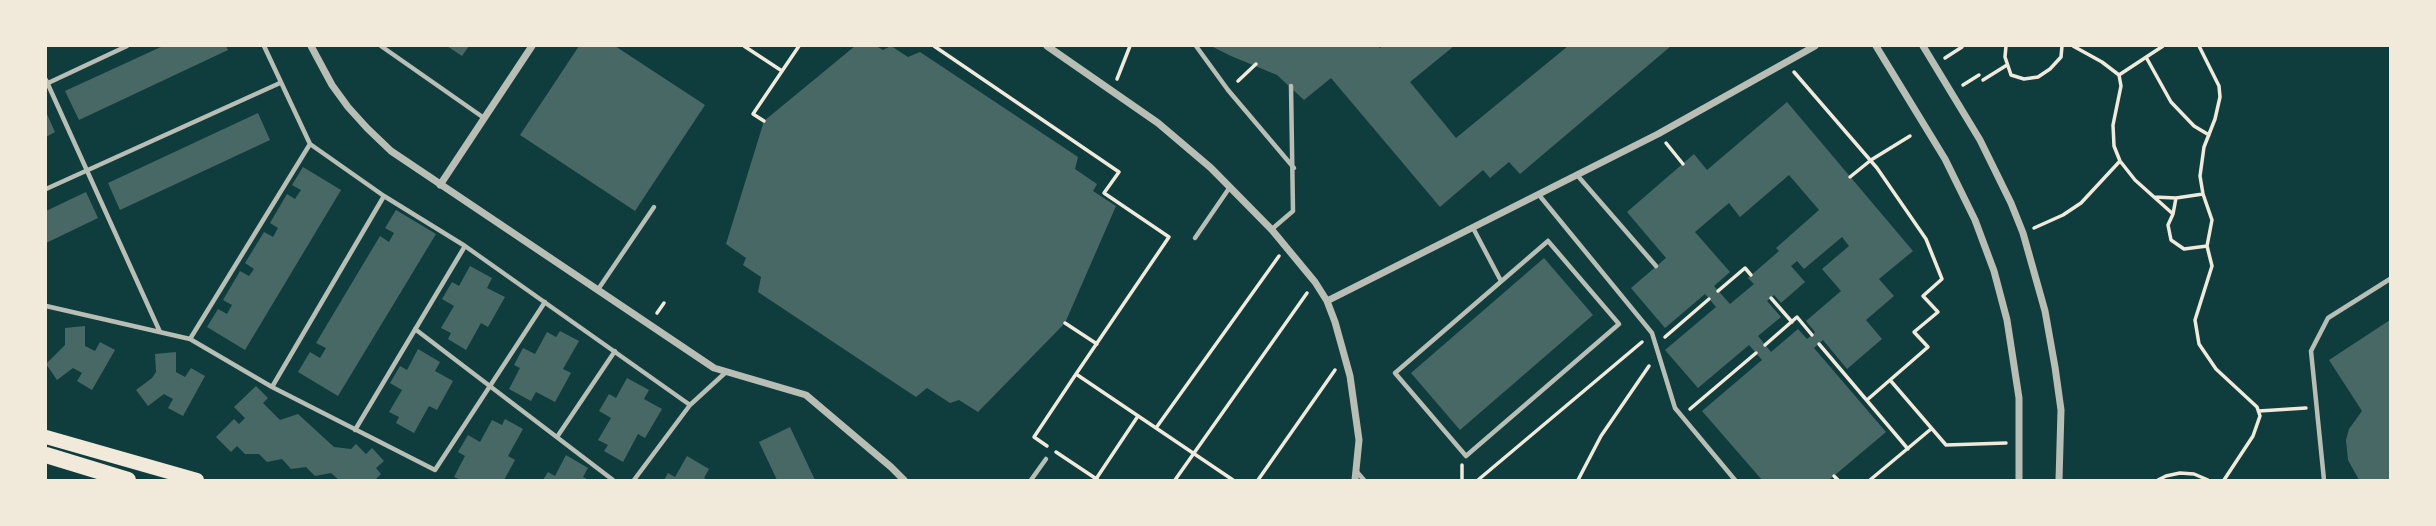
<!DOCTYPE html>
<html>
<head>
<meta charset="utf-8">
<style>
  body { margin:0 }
  #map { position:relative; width:2436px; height:526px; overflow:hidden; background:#0f3d3e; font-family:Mulish,sans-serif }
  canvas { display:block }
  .frame { position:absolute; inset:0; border:47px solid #f1e9da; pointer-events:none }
</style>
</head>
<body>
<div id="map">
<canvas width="2436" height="526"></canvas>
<div class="frame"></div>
</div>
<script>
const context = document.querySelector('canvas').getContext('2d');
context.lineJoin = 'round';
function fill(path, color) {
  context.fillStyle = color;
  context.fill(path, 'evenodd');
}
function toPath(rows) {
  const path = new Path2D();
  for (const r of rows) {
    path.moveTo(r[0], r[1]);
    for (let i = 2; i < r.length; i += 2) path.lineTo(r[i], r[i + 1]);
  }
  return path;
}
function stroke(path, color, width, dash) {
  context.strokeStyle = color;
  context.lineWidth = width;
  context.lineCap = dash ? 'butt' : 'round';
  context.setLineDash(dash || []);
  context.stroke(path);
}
const building = toPath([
  [163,46,226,46,228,50,79,120,65,91],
  [447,46,469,46,462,56],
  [579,46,615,46,705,105,635,211,520,135],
  [855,46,876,46,883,50,891,46,908,57,920,52,1078,157,1075,169,1097,184,1093,191,1116,206,1065,323,978,412,959,400,950,403,927,388,916,397,758,292,761,277,743,265,746,258,726,244,764,121],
  [1211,46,1378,46,1380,48,1383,46,1454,46,1410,82,1456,138,1568,46,1671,46,1520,174,1509,162,1490,178,1483,170,1440,207,1331,78,1304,100,1277,75,1231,56],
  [1787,102,1913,251,1879,279,1894,296,1866,320,1882,339,1847,369,1823,340,1814,348,1886,432,1829,480,1762,480,1702,411,1762,360,1749,345,1698,388,1665,350,1716,307,1705,294,1665,328,1631,288,1666,258,1627,212,1694,154,1707,170],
  [1789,175,1819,210,1776,248,1779,251,1748,278,1754,284,1730,304,1714,286,1730,272,1695,232,1729,203,1740,217],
  [1842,237,1849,246,1822,269,1841,291,1806,321,1815,332,1812,335,1807,339,1798,329,1771,352,1758,336,1781,317,1767,301,1774,295,1781,303,1805,282,1791,266,1797,261,1804,269],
  [46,112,55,132,46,137],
  [258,113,270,140,120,210,108,183],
  [303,167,341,190,245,350,207,327,218,309,227,314,232,305,223,300,240,271,249,276,254,269,245,263,264,232,273,237,278,228,270,223,287,194,295,199,301,190,292,185],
  [86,192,98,218,46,243,46,211],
  [396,210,436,234,338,396,298,372,310,352,320,358,326,348,316,343,380,236,389,242,394,233,385,228],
  [1544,258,1593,315,1460,430,1411,373],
  [470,266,492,278,487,288,505,297,488,327,481,323,466,350,448,339,451,333,441,328,454,306,442,299,452,282,459,286],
  [2390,320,2390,480,2359,480,2348,460,2346,440,2349,429,2362,411,2329,360],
  [85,326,85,346,95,351,100,342,115,350,92,390,77,381,82,373,73,368,57,380,46,364,65,345,65,328],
  [560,331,579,341,563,369,571,373,555,402,536,392,531,401,509,389,520,368,514,365,523,348,535,354,547,332,556,337],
  [418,349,440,362,435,371,453,381,437,410,429,406,414,433,396,423,399,417,389,412,402,390,390,383,400,366,407,370],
  [176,352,176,372,185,377,191,368,205,376,183,416,168,408,173,399,164,394,148,406,136,390,152,378,156,372,155,354],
  [627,378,649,390,644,399,662,409,645,438,638,434,623,462,604,451,608,445,598,440,611,418,599,411,609,394,616,398],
  [256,386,268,398,263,403,280,420,298,414,334,447,351,449,356,444,366,454,372,448,384,461,376,468,381,474,375,480,339,480,331,473,315,476,306,467,291,469,282,459,267,462,259,454,245,454,237,446,231,452,216,437,234,419,239,424,245,418,234,407],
  [505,419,523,429,508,456,515,460,504,480,461,480,454,477,465,456,458,452,468,435,480,442,492,420,502,425],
  [790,427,815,480,777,480,759,442],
  [566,455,588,468,583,477,589,480,543,480,548,472,555,476],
  [687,456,709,469,704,478,708,480,664,480,668,473,675,477]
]);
const path = toPath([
  [744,46,782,71],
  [934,46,1119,172,1104,193,1169,237,1076,374,1233,480],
  [2006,46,2005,57,2011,75,2024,79,2038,77,2050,69,2061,57,2062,46],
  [2073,46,2102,62,2119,75,2121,86,2113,125,2114,146,2120,161,2135,180,2173,214,2168,225,2171,240,2184,249,2207,246,2212,266,2195,320,2199,344,2216,369,2257,407,2260,416,2253,436,2224,480],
  [2199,46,2219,86,2220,97,2215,119,2204,147,2200,176,2203,194,2212,220,2207,246],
  [2146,57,2171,102,2194,126,2209,135],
  [1945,58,1962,47],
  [1794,72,1877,168,1926,239,1942,279,1923,296,1938,312,1914,332,1928,347,1867,400],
  [2119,75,2163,46],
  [1117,79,1130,46],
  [1983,80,2007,65],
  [1238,81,1256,64],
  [1963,85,1979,75],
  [764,121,753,114,799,46],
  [1666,143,1683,164],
  [1850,177,1871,160,1910,136],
  [2154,197,2176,198],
  [2173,214,2176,198,2203,194],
  [2034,228,2063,215,2081,203,2120,161],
  [1718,291,1745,268,1751,275],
  [1771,298,1792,322],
  [657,313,664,303],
  [1065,323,1097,344],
  [1665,337,1709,299],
  [1819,344,1908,449],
  [1765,345,1797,317,1812,335],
  [1890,380,1946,445,2006,443],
  [1690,409,1756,353],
  [2259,411,2306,408],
  [1156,428,1279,256],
  [1047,446,1034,437,1076,374],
  [1056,452,1098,480],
  [1834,476,1838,480],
  [1096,479,1138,416],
  [1175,480,1307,293],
  [1258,480,1335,370],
  [1462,480,1462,465],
  [1478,480,1642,342],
  [1578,480,1601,436,1649,366],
  [1870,480,1931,429],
  [2158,480,2166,476,2180,473,2194,474,2208,480]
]);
const service = toPath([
  [264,46,310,144,384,196,465,246,690,405],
  [381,46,484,118],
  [1196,46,1228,90,1294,168],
  [46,80,160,332],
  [46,84,127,46],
  [1577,175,1656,266],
  [46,189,280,83],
  [1539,195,1652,333,1675,408,1735,480],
  [1473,228,1501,281],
  [1272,229,1293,211,1291,86],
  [1195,238,1230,187],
  [1548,241,1619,324,1466,456,1395,373,1548,241],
  [599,288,654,207],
  [46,306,190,339,272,387,435,470,545,302],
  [415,329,613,480],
  [190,339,310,144],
  [272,387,384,196],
  [355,430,465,246],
  [557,437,615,351],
  [1357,472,1364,480],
  [634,480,690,405,725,373],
  [1031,480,1046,459],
  [2324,480,2311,351,2328,318,2390,279]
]);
const minor = toPath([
  [311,46,332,85,348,107,367,128,391,151,714,368,806,395,891,467,904,480],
  [1047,46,1158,123,1211,168,1272,230,1315,282,1327,301,1335,322,1350,376,1359,440,1355,480],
  [1876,46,1945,159,1975,220,1994,271,2007,320,2019,398,2019,480],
  [1923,46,1980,140,2011,203,2023,233,2045,311,2055,367,2061,410,2059,480],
  [440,185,532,46],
  [1327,301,1658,134,1815,46]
]);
const primary = toPath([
  [46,437,197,480]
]);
const trunk = toPath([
  [46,455,128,480]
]);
fill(building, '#486865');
stroke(path, '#f1e9da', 3.5);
stroke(service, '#b8beb3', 4.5);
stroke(minor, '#b8beb3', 7);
stroke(primary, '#f1e9da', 14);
stroke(trunk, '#f1e9da', 16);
</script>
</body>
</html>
